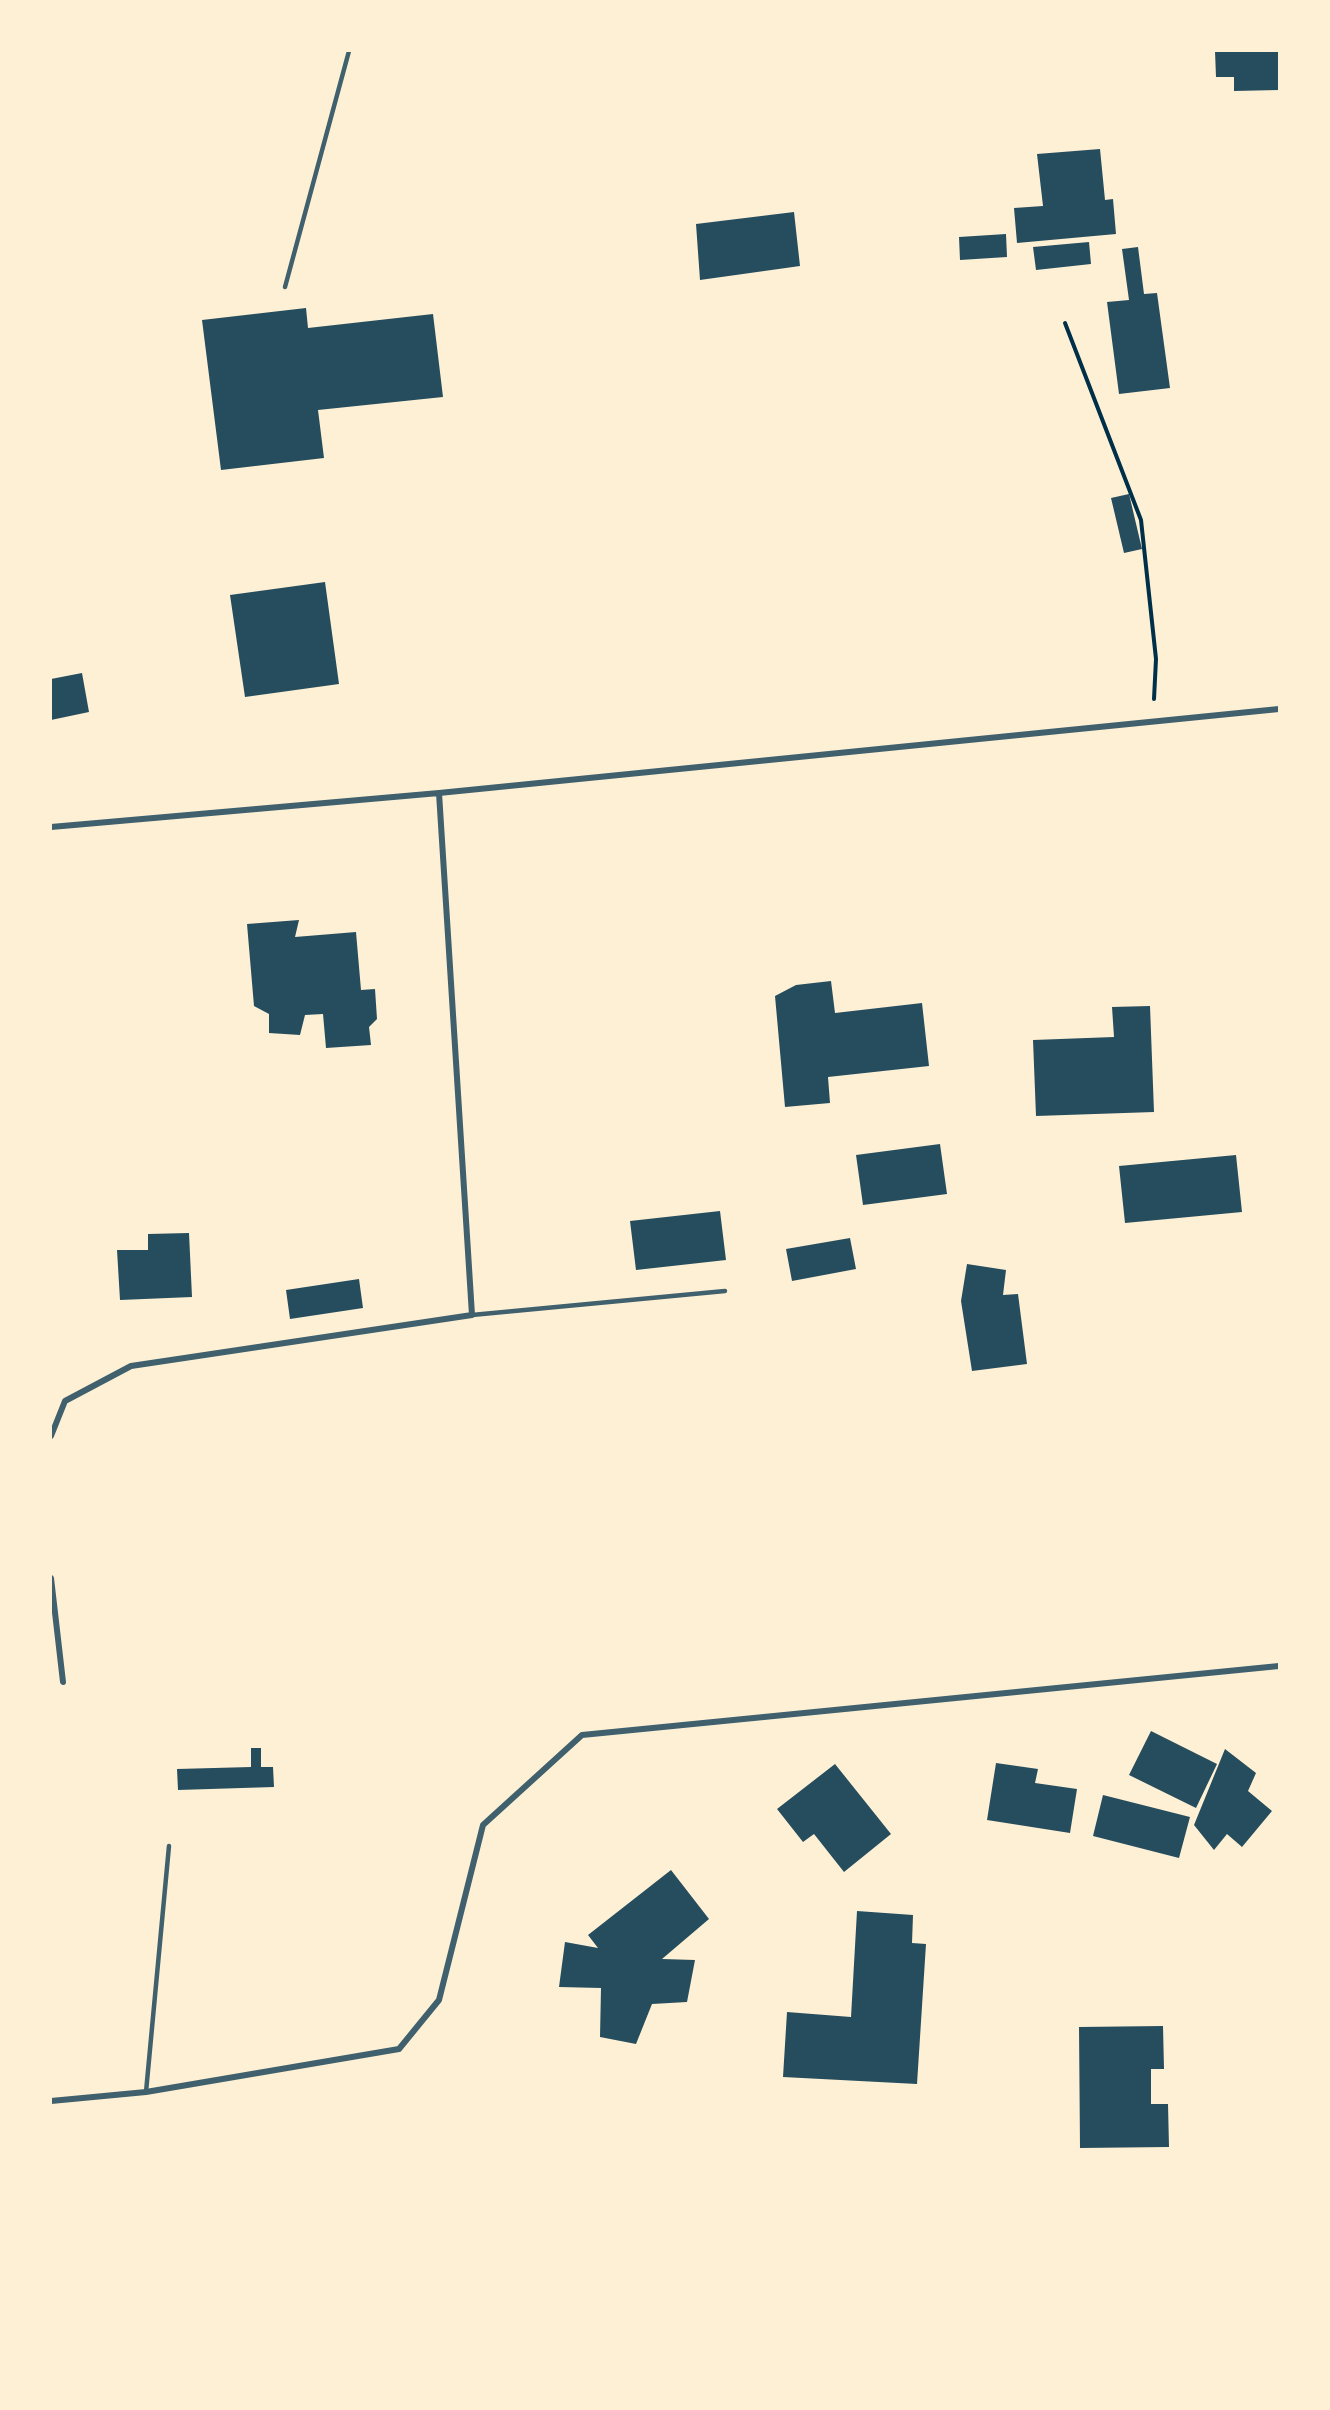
<!DOCTYPE html>
<html>
<head>
<meta charset="utf-8">
<style>
  body { margin:0 }
  #map { position:relative; width:1330px; height:2410px; overflow:hidden; background:#fdf0d5; font-family:"Archivo Narrow",sans-serif }
  canvas { display:block }
  .frame { position:absolute; inset:0; border:52px solid #fdf0d5; pointer-events:none }
</style>
</head>
<body>
<div id="map">
<canvas width="1330" height="2410"></canvas>
<div class="frame"></div>
</div>
<script>
const context = document.querySelector('canvas').getContext('2d');
context.lineJoin = 'round';
function fill(path, color) {
  context.fillStyle = color;
  context.fill(path, 'evenodd');
}
function toPath(rows) {
  const path = new Path2D();
  for (const r of rows) {
    path.moveTo(r[0], r[1]);
    for (let i = 2; i < r.length; i += 2) path.lineTo(r[i], r[i + 1]);
  }
  return path;
}
function stroke(path, color, width, dash) {
  context.strokeStyle = color;
  context.lineWidth = width;
  context.lineCap = dash ? 'butt' : 'round';
  context.setLineDash(dash || []);
  context.stroke(path);
}
const building = toPath([
  [1215,51,1279,51,1279,90,1234,91,1234,77,1216,77],
  [1100,149,1105,200,1113,199,1116,234,1017,243,1014,208,1043,206,1037,154],
  [794,212,800,266,700,280,696,224],
  [1006,234,1007,257,960,260,959,237],
  [1089,242,1091,264,1036,270,1033,247],
  [1138,247,1144,294,1157,293,1170,388,1119,394,1107,302,1129,300,1122,249],
  [306,308,308,328,433,314,443,397,318,410,324,458,221,470,202,320],
  [1129,494,1142,549,1124,553,1111,498],
  [325,582,339,684,245,697,230,595],
  [82,673,89,712,51,720,51,679],
  [299,920,295,937,356,932,361,990,375,989,377,1019,369,1027,371,1045,326,1048,323,1014,305,1015,300,1035,269,1033,269,1014,254,1006,247,924],
  [831,981,835,1013,922,1003,929,1066,828,1077,830,1103,785,1107,775,996,796,985],
  [1150,1006,1154,1112,1036,1116,1033,1040,1114,1037,1112,1007],
  [940,1144,947,1194,863,1205,856,1155],
  [1236,1155,1242,1212,1125,1223,1119,1166],
  [720,1211,726,1260,636,1270,630,1221],
  [189,1233,192,1297,120,1300,117,1250,148,1250,148,1234],
  [850,1238,856,1269,792,1281,786,1249],
  [967,1264,1006,1270,1003,1295,1018,1294,1027,1364,972,1371,961,1301],
  [359,1279,363,1308,290,1319,286,1290],
  [1151,1731,1217,1764,1196,1808,1129,1775],
  [251,1748,261,1748,261,1767,273,1767,274,1787,178,1790,177,1769,251,1767],
  [1225,1749,1256,1773,1248,1791,1272,1811,1242,1847,1227,1834,1214,1850,1194,1825],
  [996,1763,1038,1769,1035,1783,1077,1789,1070,1833,987,1820],
  [835,1764,891,1834,844,1872,814,1834,803,1842,777,1809],
  [1103,1795,1190,1817,1179,1858,1093,1836],
  [671,1870,709,1919,662,1959,695,1960,687,2002,652,2004,636,2044,600,2037,601,1988,559,1987,565,1942,598,1948,588,1935],
  [857,1911,913,1915,912,1943,926,1944,917,2084,783,2077,787,2012,851,2017],
  [1163,2026,1164,2069,1151,2069,1151,2104,1168,2104,1169,2147,1080,2148,1079,2027]
]);
const path = toPath([
  [1065,323,1141,520,1156,659,1154,699]
]);
const service = toPath([
  [285,287,349,51],
  [472,1315,725,1291],
  [146,2092,169,1846]
]);
const minor = toPath([
  [51,827,439,793,1279,709],
  [51,1436,65,1401,131,1366,472,1315,439,793],
  [51,1578,63,1682],
  [51,2101,146,2092,399,2049,439,2000,483,1825,582,1735,1279,1666]
]);
fill(building, '#264d5e');
stroke(path, '#003049', 4);
stroke(service, '#3f606c', 4.5);
stroke(minor, '#3f606c', 6);
</script>
</body>
</html>
